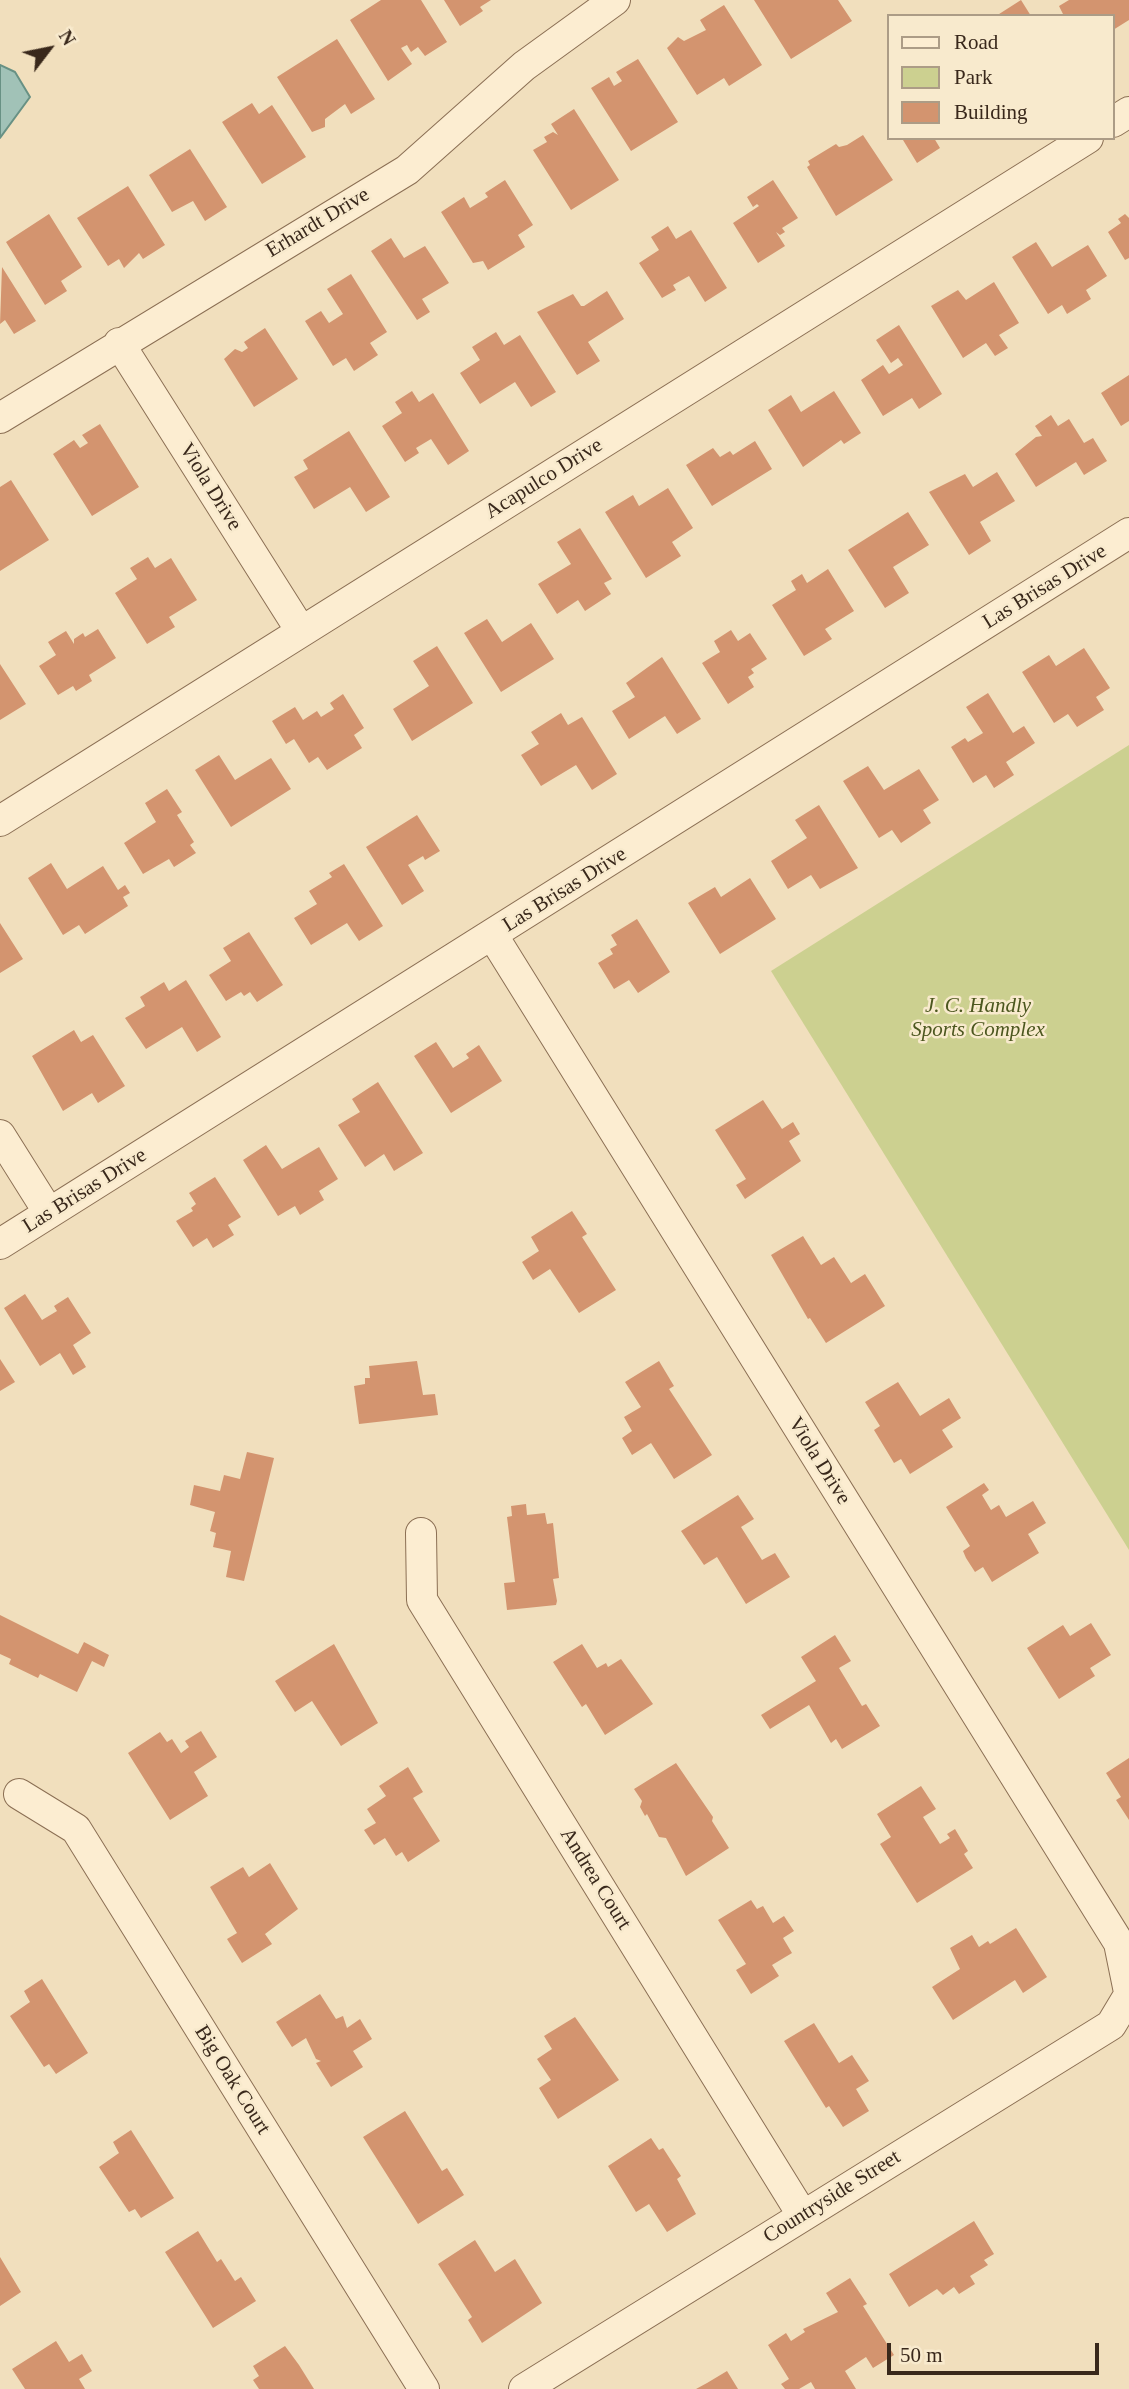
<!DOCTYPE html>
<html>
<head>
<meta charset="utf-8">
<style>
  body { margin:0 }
  #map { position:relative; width:1129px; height:2389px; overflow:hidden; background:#f1dfbd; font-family:"Times New Roman",serif }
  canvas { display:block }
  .legend { position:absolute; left:887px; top:14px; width:228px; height:126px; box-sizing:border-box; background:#f8eacd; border:2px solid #ac9c86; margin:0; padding:9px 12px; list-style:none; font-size:21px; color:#39281b }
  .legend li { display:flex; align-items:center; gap:14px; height:35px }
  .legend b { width:35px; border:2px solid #ac9c86 }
  .north { position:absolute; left:14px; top:14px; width:70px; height:70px; -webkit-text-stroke:5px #f8eacd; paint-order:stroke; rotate:58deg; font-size:19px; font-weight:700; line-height:28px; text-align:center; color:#39281b }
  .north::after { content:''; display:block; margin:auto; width:24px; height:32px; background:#39281b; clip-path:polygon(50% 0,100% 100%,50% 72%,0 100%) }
  .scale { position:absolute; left:887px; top:2343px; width:212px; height:32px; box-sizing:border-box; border:4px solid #39281b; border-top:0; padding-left:9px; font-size:21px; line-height:24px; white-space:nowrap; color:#39281b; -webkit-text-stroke:5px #f8eacd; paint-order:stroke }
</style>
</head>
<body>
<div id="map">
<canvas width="1129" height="2389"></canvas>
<ul class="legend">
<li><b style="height:9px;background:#fcedd1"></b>Road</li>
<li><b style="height:19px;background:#ccd090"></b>Park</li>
<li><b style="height:19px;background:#d3946f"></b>Building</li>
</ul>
<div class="north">N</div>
<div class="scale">50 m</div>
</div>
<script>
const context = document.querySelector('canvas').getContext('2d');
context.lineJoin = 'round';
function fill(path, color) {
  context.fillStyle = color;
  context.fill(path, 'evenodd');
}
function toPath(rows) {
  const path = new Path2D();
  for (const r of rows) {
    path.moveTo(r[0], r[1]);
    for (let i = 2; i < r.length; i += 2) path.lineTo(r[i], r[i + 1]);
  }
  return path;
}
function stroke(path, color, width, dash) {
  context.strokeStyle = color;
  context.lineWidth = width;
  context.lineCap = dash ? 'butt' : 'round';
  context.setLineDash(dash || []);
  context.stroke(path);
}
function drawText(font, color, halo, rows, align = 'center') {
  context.font = font + ' "Times New Roman",serif';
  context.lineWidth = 5;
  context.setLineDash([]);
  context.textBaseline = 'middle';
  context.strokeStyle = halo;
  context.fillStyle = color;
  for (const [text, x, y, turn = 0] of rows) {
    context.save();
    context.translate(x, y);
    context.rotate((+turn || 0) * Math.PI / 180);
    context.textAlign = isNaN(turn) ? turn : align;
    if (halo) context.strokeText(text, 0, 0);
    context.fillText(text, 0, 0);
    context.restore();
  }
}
const green = toPath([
  [1129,745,1129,1550,771,971]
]);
const water = toPath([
  [0,65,15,72,30,97,0,138,0,65]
]);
const building = toPath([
  [381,0,421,0,447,42,425,56,418,47,411,52,407,45,401,48,412,64,388,81,350,20],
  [444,0,491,0,480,7,483,11,460,26],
  [754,0,838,0,852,21,791,59],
  [1021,0,1031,16,996,16],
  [1069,0,1129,0,1129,20,1113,30,1113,16,1064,16,1059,6],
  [724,5,762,65,729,86,724,78,697,95,667,48,678,37,684,41,706,30,700,20],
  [337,39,375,99,351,114,345,104,325,119,325,127,312,132,277,77],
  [638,59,678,122,631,151,591,88,609,77,614,86,622,81,616,72],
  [252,103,259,114,272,105,306,157,262,184,222,122],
  [574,109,619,180,571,210,533,150,547,142,544,137,553,132,558,135,551,124],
  [863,135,893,180,836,216,807,167,810,165,808,161,836,144,839,147,847,145],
  [906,138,934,138,940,148,917,163,903,140],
  [190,149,227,207,205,221,193,201,172,212,149,175],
  [505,180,533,225,518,235,525,247,488,270,483,261,473,263,441,212,464,197,470,208,488,197,485,193],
  [773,180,798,218,782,228,785,232,780,235,776,232,785,246,758,263,733,223,759,206,757,204,753,207,747,197],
  [128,186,165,245,143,259,139,253,124,268,119,259,108,266,77,218],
  [49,214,82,267,61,281,67,291,45,305,6,242],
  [1125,214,1129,218,1129,258,1125,260,1108,232,1121,223,1118,219],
  [668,226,676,239,691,230,727,288,705,302,689,276,673,285,676,290,662,298,639,263,659,250,651,237],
  [391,238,404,258,425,246,449,283,422,299,430,312,417,320,371,251],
  [1036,242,1052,267,1088,245,1107,276,1086,290,1091,299,1067,314,1062,305,1048,314,1012,257],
  [2,267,36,321,14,334,5,320,0,324],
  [351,274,387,332,370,343,378,355,354,371,346,358,333,366,305,321,321,311,329,323,343,314,327,289],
  [994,282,1019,323,999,335,1008,348,995,356,986,343,963,358,931,306,958,290,966,300],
  [607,291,624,319,588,342,600,361,577,375,537,312,573,294,581,306,584,306],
  [899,325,942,394,919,409,912,398,883,416,861,380,883,365,889,374,903,365,898,358,891,363,876,340],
  [265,328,298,379,254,407,224,359,235,349,242,352,248,348,244,342],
  [496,332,504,345,520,335,556,392,531,407,515,382,480,404,460,373,480,360,472,347],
  [1129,375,1129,421,1121,426,1101,393],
  [412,391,419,402,433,393,469,451,448,465,431,439,416,448,419,453,405,462,382,426,402,413,395,402],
  [834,391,861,433,844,444,841,440,803,467,768,410,791,395,801,412],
  [1051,415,1058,426,1069,419,1084,443,1093,438,1107,461,1084,475,1076,462,1036,487,1015,454,1036,437,1042,436,1035,426],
  [100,424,139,487,92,516,53,454,74,440,80,448,88,443,82,435],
  [349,431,390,497,366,512,350,487,314,509,294,477,308,469,303,460],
  [755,441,772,469,712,506,686,465,713,448,720,457,730,451,733,455],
  [997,472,1015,501,980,522,991,541,969,555,929,492,965,474,973,487],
  [11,480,49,540,0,571,0,487],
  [668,488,693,528,672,542,681,556,646,578,605,512,633,495,639,506],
  [908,512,929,545,893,567,909,593,885,608,848,550],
  [580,528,612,579,604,583,611,594,585,611,578,600,557,614,538,584,571,564,557,542],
  [148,557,155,568,171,558,197,600,169,617,175,627,147,644,115,593,137,579,130,568],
  [828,569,854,611,825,629,832,639,804,656,772,605,796,590,791,581,802,574,807,583],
  [487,619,502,642,531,623,554,659,501,692,464,633],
  [98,629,116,658,89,675,92,681,76,691,73,686,58,695,39,666,56,655,48,642,66,631,74,644,74,639,83,633,85,637],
  [731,630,738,641,750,633,767,659,751,669,754,673,748,677,754,687,728,704,702,663,720,652,714,641],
  [437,646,473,703,412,741,393,709,429,686,413,661],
  [1084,648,1110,688,1096,697,1104,710,1077,727,1068,714,1054,723,1022,672,1049,655,1056,666],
  [662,657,701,719,677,734,665,716,629,739,612,711,635,697,626,683],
  [0,664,26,704,0,720],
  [988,693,1013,733,1024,726,1035,743,1006,762,1014,775,994,788,986,775,973,783,951,747,965,738,968,742,983,733,966,707],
  [343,694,364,728,354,735,362,748,327,770,318,757,309,763,294,739,286,744,272,721,295,707,303,720,317,711,321,717,334,709,330,703],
  [561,713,568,725,582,717,617,774,592,790,576,765,541,786,521,755,539,744,531,732],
  [219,755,235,780,271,758,291,789,231,827,195,770],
  [868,766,884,790,919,769,939,800,923,810,931,823,901,843,892,830,879,838,843,781],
  [167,789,182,812,177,815,194,842,190,845,196,853,174,867,169,859,143,874,124,843,156,822,145,803],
  [819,805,858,868,820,889,811,875,788,889,771,861,807,838,795,820],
  [417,815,440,851,425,860,423,856,408,865,424,891,402,905,366,847],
  [51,863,67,889,103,866,118,890,125,885,130,893,123,897,128,906,85,934,79,925,63,935,28,878],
  [344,864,383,926,359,941,347,923,311,945,294,918,317,904,309,891,332,877,329,873],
  [750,878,776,919,720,954,688,903,715,887,721,897],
  [637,919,670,972,638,993,629,980,614,989,598,963,613,954,610,949,617,945,611,935],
  [0,923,23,959,0,973],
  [249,932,283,985,257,1002,250,992,244,996,241,992,226,1001,209,975,231,961,223,948],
  [186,980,221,1037,197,1052,182,1027,146,1049,125,1018,145,1006,140,997,164,982,169,991],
  [74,1030,81,1042,93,1035,125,1086,98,1103,92,1093,63,1111,32,1056],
  [436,1042,453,1068,469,1058,466,1054,479,1045,502,1081,451,1113,414,1056],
  [378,1082,423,1153,394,1171,384,1154,365,1167,338,1125,360,1112,352,1099],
  [763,1100,782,1129,793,1122,800,1134,789,1141,801,1161,745,1199,736,1185,746,1179,715,1130],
  [266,1145,282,1169,319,1147,338,1179,319,1191,324,1200,300,1215,295,1206,278,1216,243,1160],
  [215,1177,241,1217,228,1225,234,1235,213,1248,207,1238,193,1247,176,1221,193,1211,191,1208,196,1204,189,1193],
  [572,1211,587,1234,582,1237,616,1290,579,1313,550,1269,533,1280,522,1262,539,1251,531,1237],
  [803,1236,821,1265,834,1257,851,1283,865,1274,885,1306,826,1343,810,1318,808,1319,771,1255],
  [25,1294,42,1320,57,1311,54,1306,68,1297,91,1333,73,1345,86,1367,73,1375,60,1353,40,1366,4,1308],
  [0,1359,15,1382,0,1391],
  [417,1361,423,1395,435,1394,438,1415,359,1424,354,1386,365,1384,365,1378,370,1378,369,1366],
  [659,1361,674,1386,669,1389,712,1455,674,1479,651,1443,632,1455,622,1438,632,1431,624,1417,641,1407,625,1382],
  [898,1382,920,1416,949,1398,961,1418,942,1430,953,1447,910,1474,901,1459,894,1463,874,1430,880,1426,865,1402],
  [247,1452,274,1458,244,1581,226,1577,231,1551,213,1547,216,1533,210,1531,215,1512,190,1505,194,1485,220,1491,224,1475,240,1479],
  [984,1483,989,1490,982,1495,991,1510,999,1505,1006,1517,1033,1501,1046,1523,1028,1534,1039,1553,992,1582,983,1567,975,1572,966,1558,963,1551,970,1546,946,1507],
  [738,1495,754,1519,741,1527,762,1560,775,1553,790,1577,746,1604,717,1557,704,1565,681,1531],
  [526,1504,527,1515,545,1513,547,1524,553,1523,559,1578,553,1579,557,1601,556,1605,507,1610,504,1583,515,1582,507,1517,512,1516,511,1506],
  [0,1615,78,1654,84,1642,109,1655,104,1667,92,1661,77,1692,40,1674,38,1678,9,1664,11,1659,0,1654],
  [1091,1623,1111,1655,1090,1668,1095,1676,1059,1699,1027,1648,1063,1625,1070,1636],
  [835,1635,851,1661,839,1668,862,1706,866,1704,880,1726,842,1749,836,1739,831,1743,809,1705,770,1729,761,1715,816,1681,801,1657],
  [334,1644,378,1723,341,1746,312,1701,295,1712,275,1681],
  [582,1644,597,1668,606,1663,608,1667,621,1659,653,1704,605,1735,586,1704,582,1707,553,1662],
  [201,1731,217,1757,194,1772,208,1796,170,1820,128,1753,160,1732,167,1742,172,1739,181,1753,189,1747,185,1741],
  [1129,1758,1129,1820,1116,1800,1121,1797,1106,1773],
  [676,1763,713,1817,712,1821,729,1848,686,1876,666,1838,659,1837,647,1814,645,1816,640,1807,642,1801,634,1789],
  [408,1767,423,1792,413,1798,440,1841,408,1862,402,1852,396,1856,385,1838,374,1845,364,1830,376,1823,367,1809,386,1796,379,1786],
  [921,1786,936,1809,923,1817,940,1844,950,1838,947,1834,955,1829,968,1851,964,1854,973,1868,917,1903,880,1844,891,1837,877,1814],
  [270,1863,298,1909,265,1934,272,1944,242,1963,227,1939,237,1933,210,1887,243,1867,249,1877],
  [751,1900,757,1909,763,1906,773,1923,784,1916,794,1931,783,1938,792,1953,772,1965,779,1976,751,1994,736,1970,746,1964,718,1920],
  [1016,1928,1047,1977,1023,1993,1015,1980,953,2020,932,1987,960,1969,950,1948,972,1935,979,1947,988,1941,990,1944],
  [42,1979,88,2053,56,2074,49,2064,44,2067,10,2016,30,2002,24,1991],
  [320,1994,336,2019,343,2016,347,2028,360,2019,372,2039,353,2051,363,2067,331,2087,316,2063,321,2061,316,2059,306,2038,292,2047,276,2022],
  [575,2017,619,2080,558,2119,539,2088,551,2080,537,2059,552,2049,544,2036],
  [814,2023,839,2063,852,2055,869,2081,856,2089,869,2111,843,2127,829,2106,826,2108,784,2041],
  [405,2111,442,2171,447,2168,464,2195,418,2224,363,2137],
  [131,2130,174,2198,141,2218,135,2209,129,2212,99,2167,119,2153,113,2142],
  [651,2138,659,2150,663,2148,681,2176,677,2179,696,2214,667,2232,649,2204,636,2212,608,2166],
  [974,2221,994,2254,984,2260,988,2265,970,2276,975,2284,959,2294,954,2287,943,2295,937,2289,909,2307,889,2274],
  [198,2231,217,2262,221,2259,235,2281,241,2277,256,2301,213,2328,165,2252],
  [475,2240,495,2272,515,2259,542,2303,482,2343,468,2320,472,2317,438,2264],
  [0,2257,21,2292,0,2306],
  [850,2278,867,2304,863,2306,894,2355,873,2368,866,2357,845,2371,856,2389,815,2389,811,2382,799,2389,785,2389,781,2384,789,2379,768,2345,786,2333,791,2341,805,2332,803,2329,838,2312,826,2293],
  [56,2341,69,2362,82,2354,92,2371,79,2379,85,2389,25,2389,12,2369],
  [285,2346,299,2365,314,2389,259,2389,253,2380,259,2376,253,2366],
  [727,2371,738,2389,696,2389,707,2383]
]);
const minor = toPath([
  [1113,122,1129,112],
  [119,343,301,631],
  [0,418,407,170,524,66,615,0],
  [0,821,1088,138],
  [493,936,1119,1943,1129,1992],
  [0,1135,49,1213],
  [0,1244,1129,533],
  [421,1533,422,1600,803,2216],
  [19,1794,76,1829,424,2389],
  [524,2389,1111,2025,1129,1995]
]);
const streetNames = [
  ["Erhardt Drive",318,223,-31],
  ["Acapulco Drive",544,479,-32],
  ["Viola Drive",210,487,58],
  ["Las Brisas Drive",1045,587,-32],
  ["Las Brisas Drive",565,890,-32],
  ["Las Brisas Drive",85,1191,-32],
  ["Viola Drive",819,1461,58],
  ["Andrea Court",595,1879,58],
  ["Big Oak Court",232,2080,58],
  ["Countryside Street",832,2197,-32]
];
const parkNames = [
  ["J. C. Handly",978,1006],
  ["Sports Complex",978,1030]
];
fill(green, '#ccd090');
fill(water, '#a1c2b7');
stroke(water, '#689184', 2);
fill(building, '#d3946f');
stroke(minor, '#8b6f54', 32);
stroke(minor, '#fcedd1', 30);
drawText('21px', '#39281b', '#f8eacd', streetNames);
drawText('italic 21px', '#4c571f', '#f8eacd', parkNames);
</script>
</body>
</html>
